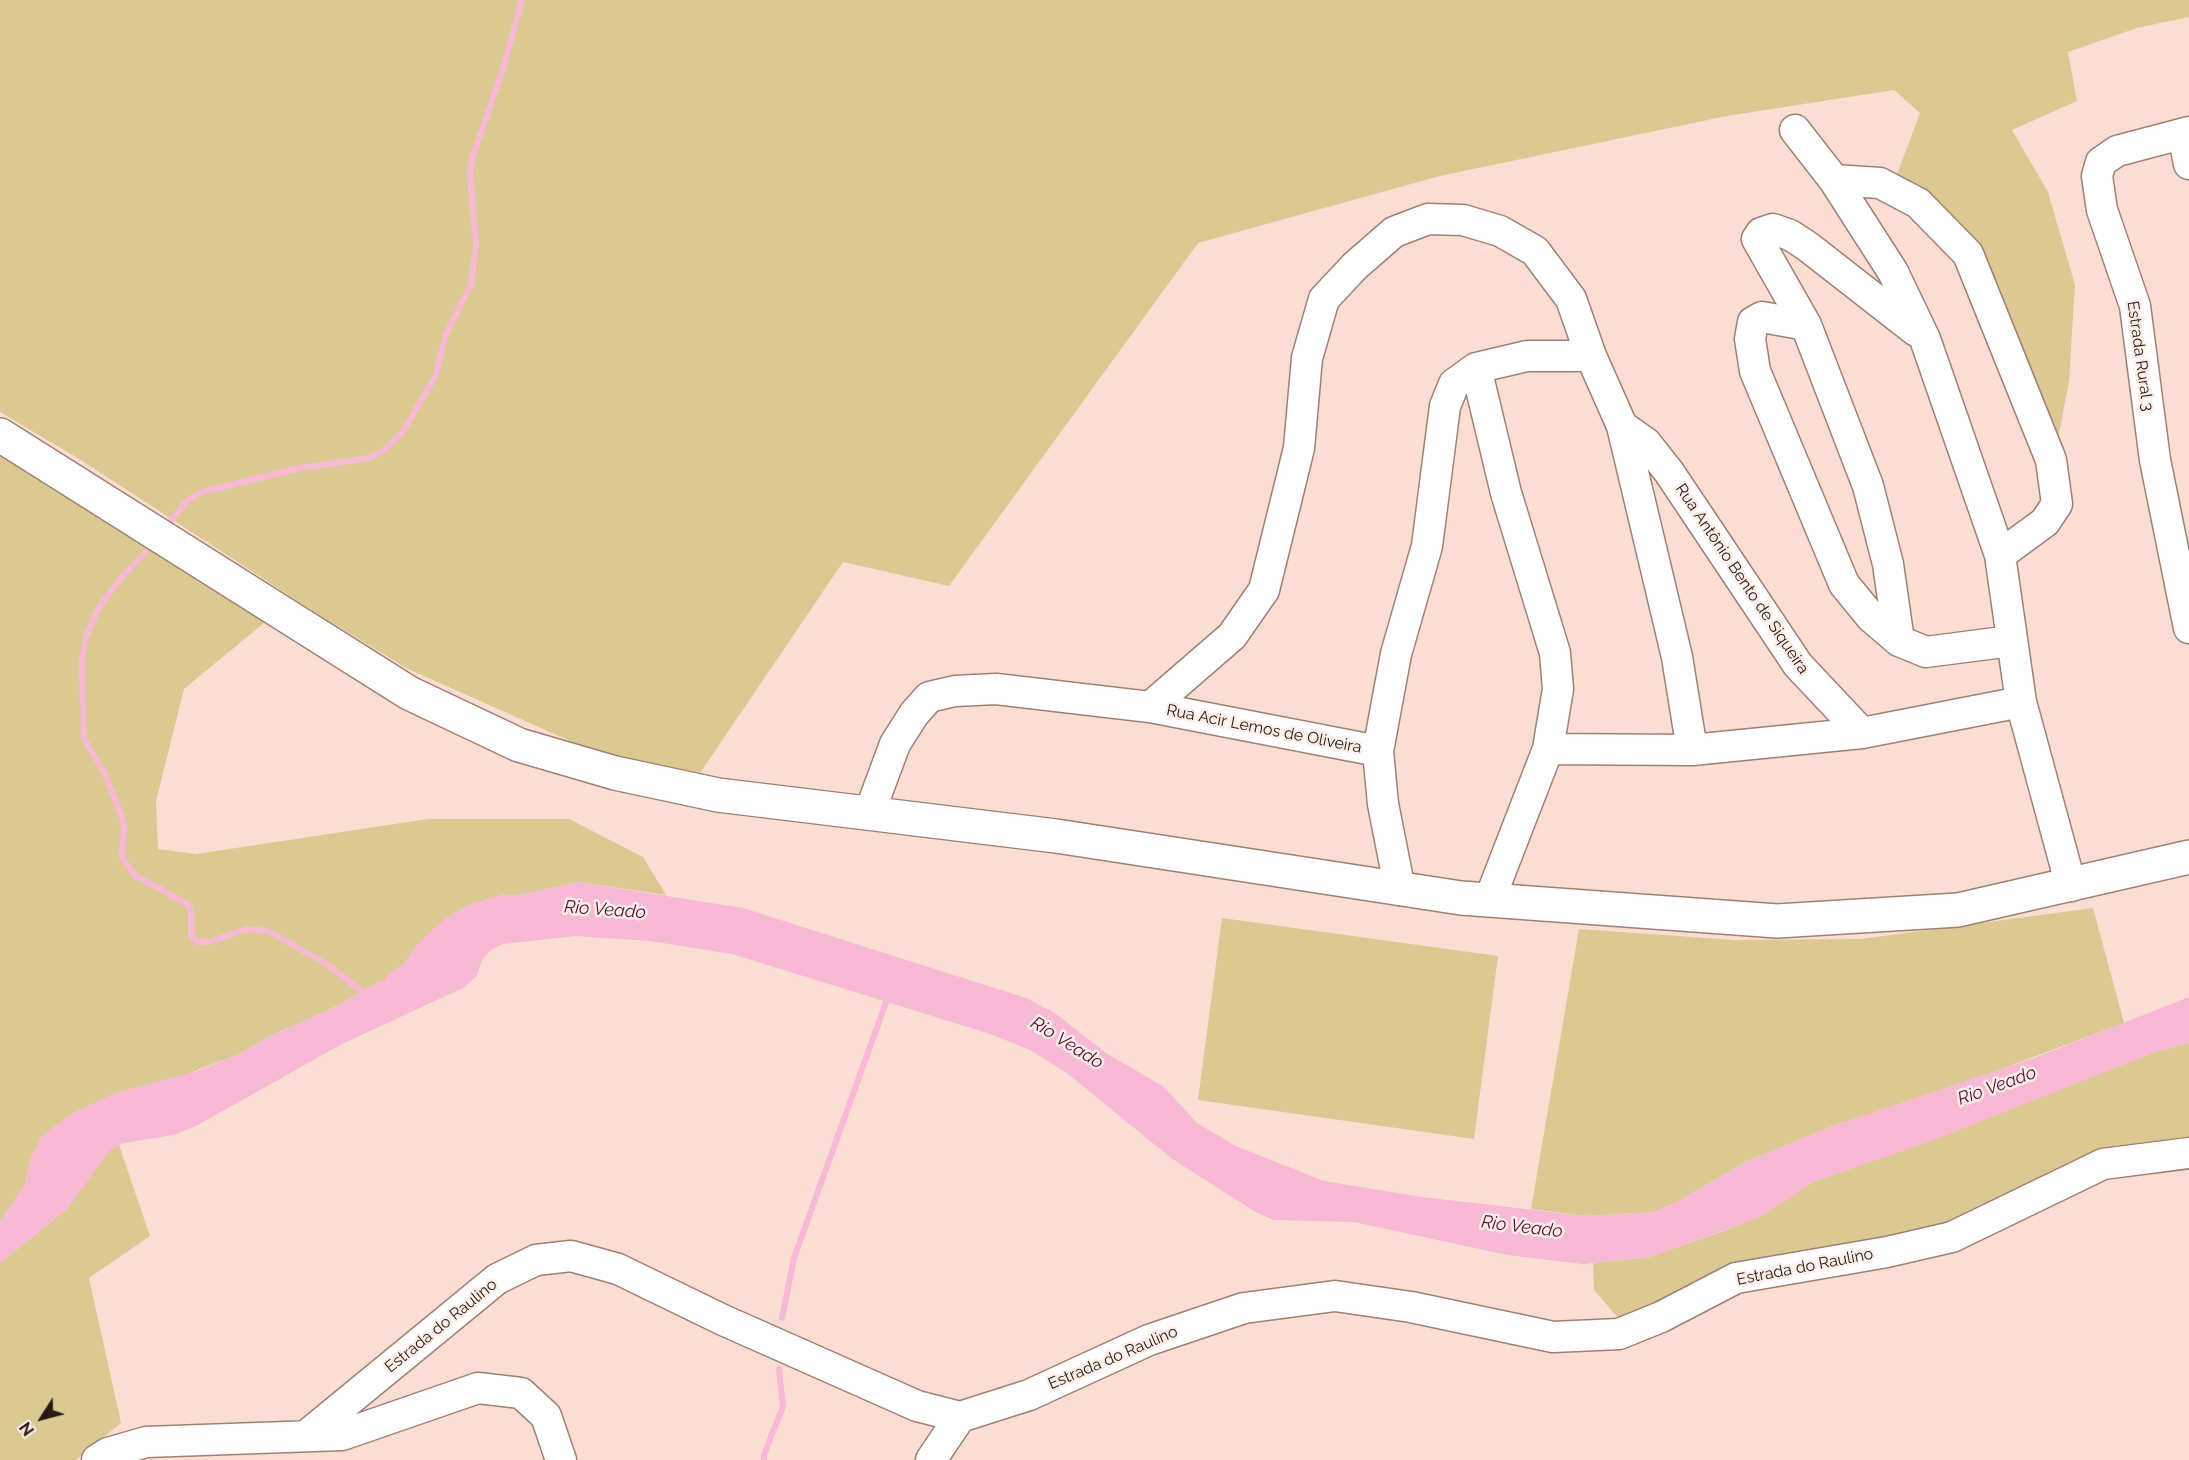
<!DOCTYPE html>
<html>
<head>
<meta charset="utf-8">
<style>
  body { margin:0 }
  #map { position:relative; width:2189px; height:1460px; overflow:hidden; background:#fbded3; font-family:Raleway,sans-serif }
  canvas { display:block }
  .north { position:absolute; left:12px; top:1388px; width:60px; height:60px; -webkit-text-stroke:4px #feefe9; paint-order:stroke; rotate:234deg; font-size:16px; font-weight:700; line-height:24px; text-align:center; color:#271a15 }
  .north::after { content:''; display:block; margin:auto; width:21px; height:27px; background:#271a15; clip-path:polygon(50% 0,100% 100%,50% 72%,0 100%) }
</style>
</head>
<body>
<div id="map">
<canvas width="2189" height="1460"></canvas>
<div class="north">N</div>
</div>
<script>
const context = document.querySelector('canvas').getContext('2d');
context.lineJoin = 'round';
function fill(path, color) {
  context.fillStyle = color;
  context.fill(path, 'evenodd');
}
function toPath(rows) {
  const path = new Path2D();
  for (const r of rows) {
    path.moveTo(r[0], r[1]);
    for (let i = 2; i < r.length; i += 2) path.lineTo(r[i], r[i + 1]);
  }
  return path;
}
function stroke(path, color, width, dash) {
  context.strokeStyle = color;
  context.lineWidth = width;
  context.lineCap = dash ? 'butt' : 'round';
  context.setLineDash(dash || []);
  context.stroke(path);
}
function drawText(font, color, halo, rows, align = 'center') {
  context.font = font + ' Raleway,sans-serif';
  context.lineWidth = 5;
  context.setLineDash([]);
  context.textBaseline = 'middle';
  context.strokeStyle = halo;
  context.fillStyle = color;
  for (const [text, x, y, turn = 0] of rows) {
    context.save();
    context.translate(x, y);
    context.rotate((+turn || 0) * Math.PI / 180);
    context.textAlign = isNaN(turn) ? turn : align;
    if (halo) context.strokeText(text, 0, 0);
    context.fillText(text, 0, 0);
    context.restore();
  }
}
const green = toPath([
  [0,0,2189,0,2189,17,2137,28,2068,52,2077,101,2012,130,2048,192,2075,285,2069,381,2056,450,1983,285,1889,196,1920,113,1894,90,1727,116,1440,176,1198,243,949,586,843,562,694,782,624,765,406,668,321,616,79,459,0,412],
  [0,445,270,618,184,689,156,801,158,849,196,854,428,819,569,819,643,857,666,895,579,882,515,896,484,909,449,942,409,973,377,983,327,1011,272,1035,237,1055,197,1070,31,1158,25,1185,0,1221],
  [2093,908,2124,1023,1929,1096,1841,1123,1747,1161,1677,1202,1654,1212,1586,1216,1531,1209,1579,929,1734,940,1861,939],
  [1222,918,1498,956,1474,1139,1198,1100],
  [2189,1043,2189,1151,1928,1235,1625,1326,1594,1290,1593,1263,1649,1257,1729,1229,1765,1214,1811,1183,2155,1052],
  [119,1145,150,1236,89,1278,121,1423,76,1460,0,1460,0,1263,69,1207,96,1166,108,1151]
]);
const water = toPath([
  [579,882,743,908,1026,998,1055,1013,1106,1053,1164,1087,1197,1123,1236,1146,1324,1181,1422,1197,1586,1216,1654,1212,1677,1202,1747,1161,1841,1123,2034,1058,2189,997,2189,1043,2155,1052,1942,1137,1811,1183,1765,1214,1742,1224,1649,1257,1583,1264,1507,1255,1354,1222,1273,1220,1254,1211,1171,1158,1068,1074,1030,1050,990,1034,732,954,650,941,576,936,503,944,491,950,482,960,476,977,463,988,342,1044,196,1126,174,1135,124,1143,109,1151,69,1207,0,1263,0,1221,25,1185,31,1158,42,1135,75,1112,115,1093,197,1071,237,1055,272,1035,327,1011,377,983,409,973,449,942,484,909,515,896]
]);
const stream = toPath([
  [168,524,188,500,201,492,301,468,369,458,383,451,402,433,435,377,447,332,471,285,476,245,470,174,472,159,503,69,522,0],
  [145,553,120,579,98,609,86,637,82,661,84,739,103,770,121,814,124,824,122,858,136,876,188,904,191,913,191,935,197,942,210,942,247,929,268,931,325,963,367,995],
  [782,1318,794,1258,889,994],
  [764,1460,764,1455,783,1406,779,1369]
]);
const river = toPath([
  [401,987,415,978,431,956,457,932,474,922,507,912]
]);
const minor = toPath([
  [1795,130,1834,180,1893,272,1925,339,2000,555,2021,702,2071,886],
  [2189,132,2117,151,2101,162,2097,176,2102,210,2135,306,2155,460,2189,628],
  [2183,134,2189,164],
  [1834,180,1880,183,1918,203,1968,254,2051,460,2057,504,2045,522,2000,555],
  [1806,325,1762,317,1753,322,1750,339,1755,371,1844,584,1871,617,1899,641,1926,652,2011,641],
  [1476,368,1506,493,1555,653,1558,689,1548,749,1489,901],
  [1622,426,1646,443,1669,472,1798,665,1862,733],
  [1899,641,1888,564,1868,486,1806,325,1757,239,1761,233,1773,229,1790,235,1807,246,1916,331],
  [1150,707,1232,636,1264,590,1299,448,1307,358,1324,299,1355,266,1394,232,1428,219,1463,220,1500,231,1535,251,1571,299,1591,356,1622,426,1677,657,1692,750],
  [1548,749,1692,750,1862,733,2021,702],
  [869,814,895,744,914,714,929,697,955,691,996,689,1150,707,1378,751],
  [1400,890,1383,804,1378,751,1396,654,1427,546,1445,406,1454,384,1476,368,1527,356,1591,356],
  [307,1435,497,1279,536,1260,571,1256,618,1269,723,1320,917,1406,960,1417,1029,1395,1149,1340,1244,1308,1335,1296,1411,1307,1553,1337,1619,1334,1661,1317,1736,1278,1887,1252,1952,1237,2103,1164,2189,1153],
  [97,1460,108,1453,146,1442,342,1435,478,1388,521,1393,546,1416,561,1460],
  [931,1460,960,1417]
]);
const highway = toPath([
  [0,435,409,693,519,745,615,773,718,795,1056,836,1461,898,1777,921,1958,910,2189,857]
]);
const streetNames = [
  ["Estrada Rural 3",2140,356,82],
  ["Rua Antônio Bento de Siqueira",1742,579,56],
  ["Rua Acir Lemos de Oliveira",1264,729,11],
  ["Estrada do Raulino",1805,1267,-11],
  ["Estrada do Raulino",441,1326,-39],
  ["Estrada do Raulino",1113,1358,-23]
];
const waterNames = [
  ["Rio Veado",605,910,4],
  ["Rio Veado",1067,1043,32],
  ["Rio Veado",1997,1086,-20],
  ["Rio Veado",1522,1227,7]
];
fill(green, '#daca92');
fill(water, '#f7b9d4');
stroke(stream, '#f7b9d4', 6);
stroke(river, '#f7b9d4', 36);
stroke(minor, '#a08073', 33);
stroke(highway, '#a08073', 36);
stroke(minor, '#fff', 30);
stroke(highway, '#fff', 33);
drawText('16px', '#271a15', '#feefe9', streetNames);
drawText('italic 18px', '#540e36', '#feefe9', waterNames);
</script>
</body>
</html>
